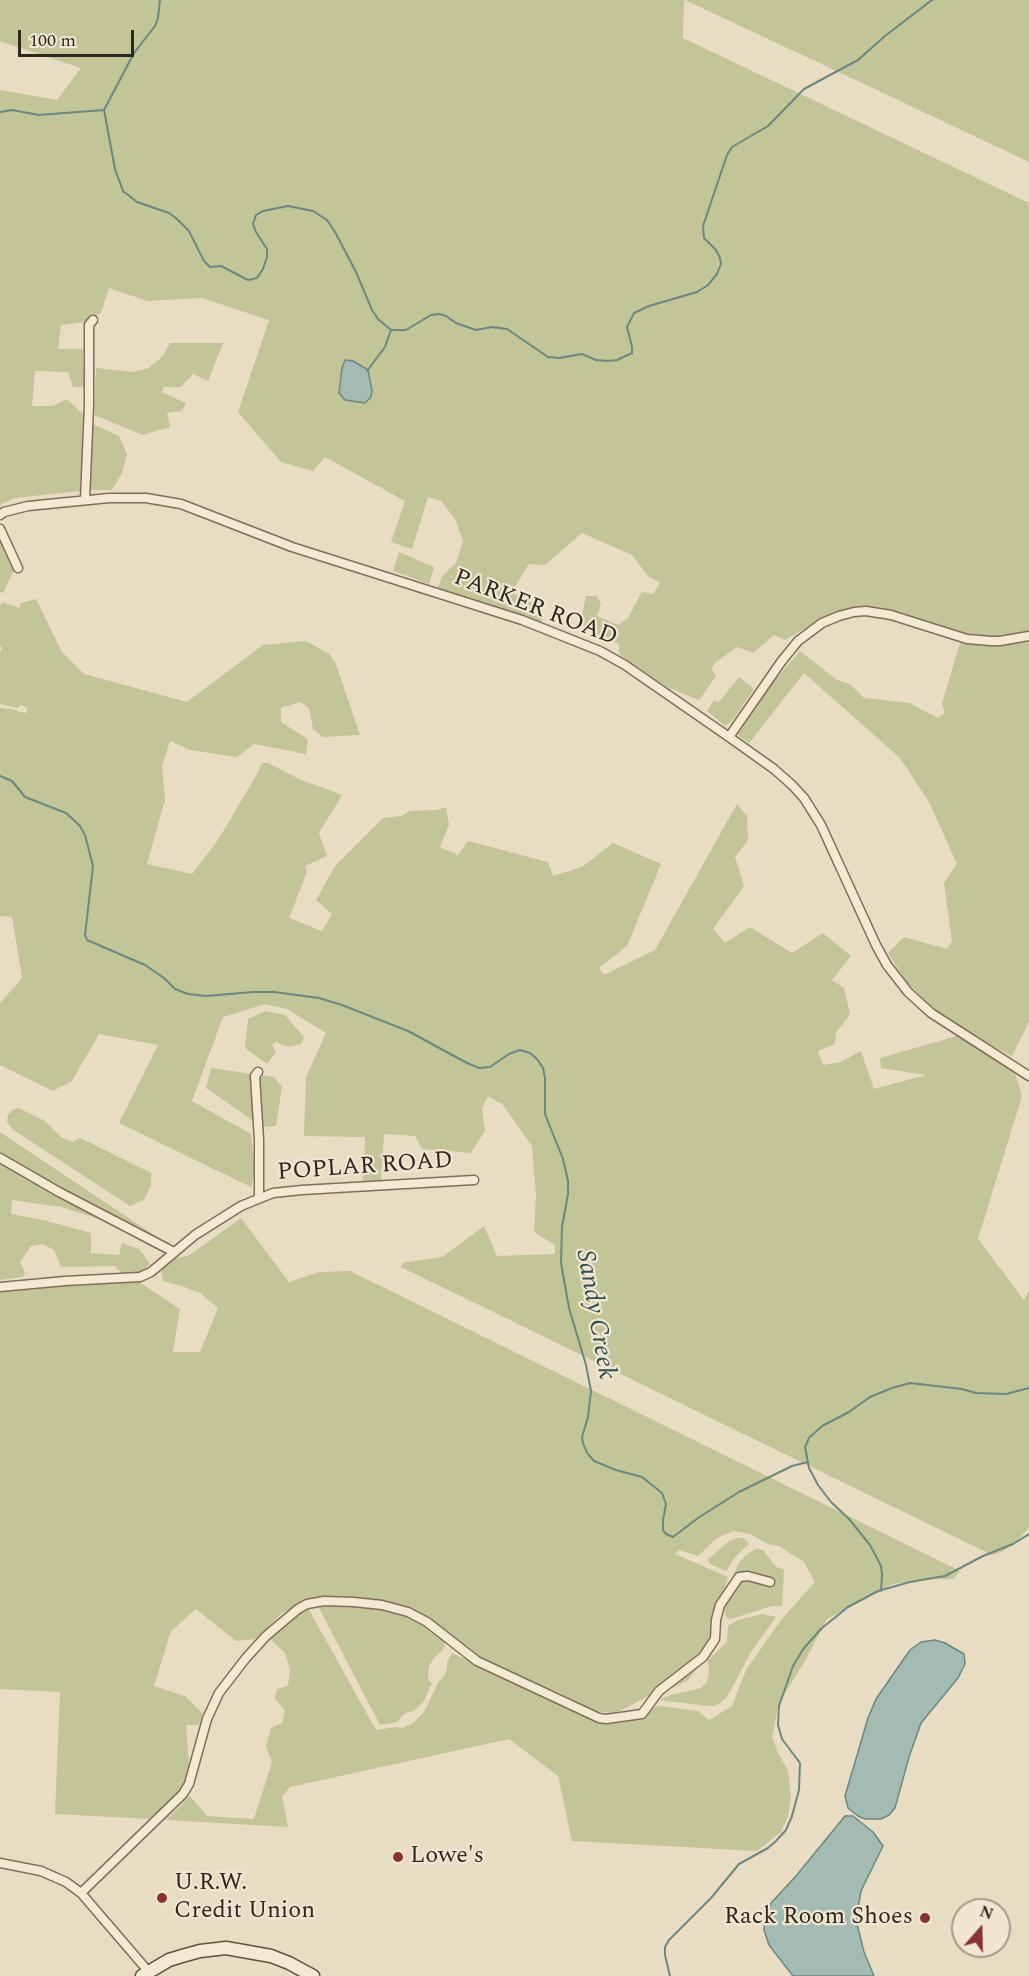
<!DOCTYPE html>
<html>
<head>
<meta charset="utf-8">
<style>
  body { margin:0 }
  #map { position:relative; width:1029px; height:1976px; overflow:hidden; background:#e8dcc2; font-family:Spectral,serif }
  canvas { display:block }
  .north { position:absolute; left:951px; top:1898px; width:60px; height:60px; box-sizing:border-box; background:#f0e6d1; border:2px solid #a49a89; border-radius:50%; rotate:20deg; font-size:16px; font-weight:700; line-height:24px; text-align:center; color:#31271e }
  .north::after { content:''; display:block; margin:auto; width:21px; height:27px; background:#883235; clip-path:polygon(50% 0,100% 100%,50% 72%,0 100%) }
  .scale { position:absolute; left:18px; top:30px; width:116px; height:27px; box-sizing:border-box; border:3px solid #31271e; border-top:0; padding-left:8px; font-size:18px; line-height:21px; white-space:nowrap; color:#31271e; -webkit-text-stroke:4px #f0e6d1; paint-order:stroke }
</style>
</head>
<body>
<div id="map">
<canvas width="1029" height="1976"></canvas>
<div class="north">N</div>
<div class="scale">100 m</div>
</div>
<script>
const context = document.querySelector('canvas').getContext('2d');
context.lineJoin = 'round';
function fill(path, color) {
  context.fillStyle = color;
  context.fill(path, 'evenodd');
}
function toPath(rows) {
  const path = new Path2D();
  for (const r of rows) {
    path.moveTo(r[0], r[1]);
    for (let i = 2; i < r.length; i += 2) path.lineTo(r[i], r[i + 1]);
  }
  return path;
}
function stroke(path, color, width, dash) {
  context.strokeStyle = color;
  context.lineWidth = width;
  context.lineCap = dash ? 'butt' : 'round';
  context.setLineDash(dash || []);
  context.stroke(path);
}
function drawText(font, color, halo, rows, align = 'center') {
  context.font = font + ' Spectral,serif';
  context.lineWidth = 4.5;
  context.setLineDash([]);
  context.textBaseline = 'middle';
  context.strokeStyle = halo;
  context.fillStyle = color;
  for (const [text, x, y, turn = 0] of rows) {
    context.save();
    context.translate(x, y);
    context.rotate((+turn || 0) * Math.PI / 180);
    context.textAlign = isNaN(turn) ? turn : align;
    if (halo) context.strokeText(text, 0, 0);
    context.fillText(text, 0, 0);
    context.restore();
  }
}
const green = toPath([
  [0,0,684,0,683,38,1029,203,1029,631,990,637,961,634,867,608,848,609,826,616,785,640,774,635,753,653,737,647,715,663,711,669,716,676,699,700,667,687,619,654,619,644,580,625,586,596,597,596,601,604,597,616,618,625,628,618,642,592,653,594,660,583,648,576,632,555,582,533,545,565,529,564,511,593,538,605,543,618,541,622,438,588,442,576,456,563,463,541,455,519,441,501,428,497,412,549,391,542,405,501,325,457,313,471,281,462,238,412,269,320,202,298,148,301,109,288,101,313,86,322,61,325,58,349,83,349,84,387,73,387,68,372,35,371,32,406,53,406,67,399,84,415,80,491,15,498,0,505,0,90,57,100,81,68,0,41],
  [342,368,368,373,365,403,345,400,339,393],
  [685,0,1029,0,1029,162,877,90],
  [170,343,223,343,208,381,193,374,181,387,164,387,162,392,186,403,182,411,167,413,170,427,143,435,94,415,96,368,133,372,149,368,163,356],
  [92,424,119,436,127,454,122,473,112,490,91,490],
  [0,536,14,570,3,593,0,592],
  [399,552,434,567,429,584,393,571],
  [36,599,62,652,84,674,187,702,263,645,306,641,329,654,336,664,360,735,323,737,313,729,309,708,300,702,281,708,281,722,308,739,306,754,254,744,237,757,190,750,170,741,162,766,165,800,147,864,192,874,218,840,256,776,262,763,268,763,299,779,342,795,319,833,327,856,305,866,307,872,289,918,322,931,332,914,316,900,335,866,383,818,401,816,410,811,437,810,446,807,449,825,440,847,458,855,468,841,548,862,553,876,582,867,613,843,661,864,627,946,599,968,604,975,655,950,737,804,747,816,748,840,735,857,744,886,713,929,725,943,750,927,792,953,823,933,851,956,832,980,844,988,850,1014,836,1033,835,1044,818,1051,823,1065,841,1062,861,1051,874,1089,926,1075,881,1068,880,1058,957,1036,1014,1070,1022,1096,978,1239,1024,1300,1029,1291,1029,1527,1019,1539,1004,1551,992,1555,401,1267,403,1263,442,1257,484,1226,497,1256,555,1254,555,1245,534,1232,536,1195,532,1146,503,1105,488,1096,482,1108,485,1131,471,1153,422,1149,415,1136,384,1134,381,1180,363,1181,365,1137,304,1136,306,1077,326,1033,287,1009,265,1004,223,1017,192,1101,251,1134,255,1172,251,1187,119,1123,158,1045,99,1034,72,1081,53,1091,0,1065,0,1003,22,978,12,917,0,916,0,708,17,710,19,712,26,713,28,708,21,705,18,708,0,704,0,652,2,648,0,646,0,606,2,602,19,608,21,603],
  [961,640,993,645,1019,643,1029,640,1029,1022,1012,1056,979,1039,932,1007,906,981,888,953,904,937,947,949,952,941,944,883,957,864,929,802,900,758,804,673,749,743,738,735,762,695,800,651,837,680,850,684,864,698,909,703,938,718,945,713,942,703],
  [739,677,754,689,732,721,725,726,707,711,714,700,719,702],
  [265,1011,285,1015,304,1037,301,1044,289,1047,276,1042,272,1045,276,1052,267,1064,245,1048,248,1019],
  [211,1068,274,1077,282,1087,276,1126,265,1127,252,1120,206,1088],
  [19,1108,45,1121,61,1137,72,1142,80,1138,151,1173,151,1185,144,1200,130,1206,12,1129,7,1122,8,1115,12,1110],
  [0,1132,166,1243,160,1251,106,1221,61,1207,12,1200,11,1214,43,1220,91,1233,91,1253,119,1255,122,1243,139,1249,150,1264,139,1274,123,1275,115,1266,61,1267,54,1250,43,1244,31,1246,20,1262,25,1272,23,1277,0,1280],
  [241,1218,289,1282,319,1272,350,1271,960,1571,953,1579,933,1579,893,1584,827,1619,806,1659,779,1703,772,1737,778,1753,788,1771,791,1796,788,1816,781,1832,757,1851,572,1841,558,1776,509,1739,290,1787,282,1796,288,1827,166,1820,190,1796,207,1816,254,1819,272,1762,266,1746,271,1728,282,1723,285,1710,275,1699,277,1689,288,1686,290,1670,285,1653,270,1639,289,1619,308,1608,376,1730,396,1727,403,1728,413,1723,424,1712,439,1681,444,1676,447,1669,447,1662,452,1653,607,1723,622,1721,640,1709,659,1706,698,1711,709,1720,732,1706,746,1670,781,1620,815,1582,804,1562,779,1546,768,1544,750,1534,733,1531,717,1538,698,1556,679,1550,675,1554,728,1577,719,1609,720,1622,718,1631,697,1669,688,1680,675,1687,650,1695,620,1711,610,1713,591,1710,562,1694,474,1656,425,1617,398,1605,365,1598,312,1598,282,1613,256,1639,236,1641,196,1609,171,1631,154,1686,185,1696,203,1714,199,1725,186,1725,189,1766,185,1782,174,1799,152,1819,55,1814,60,1692,0,1689,0,1291,72,1283,139,1282,180,1309,173,1352,200,1352,218,1308,200,1293,182,1286,163,1281,161,1270,172,1259,190,1255],
  [737,1538,744,1538,749,1544,736,1556,726,1571,710,1564,707,1560,728,1542],
  [756,1549,763,1550,775,1566,784,1570,782,1606,772,1606,731,1619,728,1618,725,1615,725,1607,733,1575,739,1563,746,1555],
  [323,1604,362,1605,411,1615,438,1634,444,1641,445,1646,443,1650,434,1658,429,1666,428,1675,429,1681,432,1683,424,1701,414,1711,405,1713,397,1722,380,1725,319,1608],
  [763,1614,776,1617,751,1652,727,1697,720,1703,714,1706,707,1706,659,1700,671,1695,701,1688,707,1682,709,1673,708,1660,727,1642,728,1626,738,1620]
]);
const water = toPath([
  [345,360,353,361,368,370,372,391,371,397,365,403,345,400,339,393,342,368,345,360],
  [935,1640,945,1643,964,1654,965,1664,958,1678,921,1723,909,1757,895,1808,889,1815,881,1819,865,1819,858,1816,848,1808,845,1796,868,1718,876,1699,910,1650,921,1642,935,1640],
  [845,1816,853,1816,873,1832,883,1846,861,1891,856,1920,864,1952,874,1976,793,1976,769,1945,764,1930,765,1918,771,1903,796,1876,845,1816]
]);
const stream = toPath([
  [104,110,115,169,123,191,137,202,169,213,177,219,189,231,204,261,210,267,221,266,248,280,257,278,263,269,267,257,267,249,256,232,253,224,256,215,263,211,288,206,313,211,327,220,335,232,356,272,372,310,378,319,391,330,406,330,431,315,439,314,446,316,456,323,476,330,492,327,507,329,548,357,559,358,582,354,596,360,608,361,617,360,632,353,632,347,627,327,634,313,649,306,697,292,708,285,717,274,721,264,720,258,716,250,704,238,703,226,727,155,732,147,768,126,804,89,858,60,885,36,932,0],
  [104,110,134,53,155,26,158,18,160,0],
  [0,112,12,110,39,115,104,110],
  [367,371,385,347,391,330],
  [0,776,12,781,25,797,66,813,80,826,85,835,93,866,85,935,87,940,145,965,164,978,175,989,188,994,206,996,253,992,274,992,319,998,342,1005,408,1031,467,1063,479,1068,490,1067,509,1054,520,1050,530,1053,537,1059,543,1068,545,1078,545,1114,563,1159,568,1181,568,1194,562,1227,561,1263,569,1308,586,1365,591,1391,588,1417,582,1437,583,1443,587,1453,594,1461,616,1470,642,1477,662,1493,666,1504,663,1520,663,1530,666,1534,673,1537,698,1518,739,1492,792,1466,808,1462],
  [881,1591,882,1574,881,1566,870,1545,849,1519,831,1502,818,1485,809,1468,805,1447,809,1438,822,1426,849,1412,870,1397,892,1388,910,1383,962,1389,976,1393,1006,1394,1029,1388],
  [670,1976,665,1955,665,1947,669,1940,711,1898,739,1864,768,1848,776,1841,786,1830,792,1816,799,1790,800,1763,782,1739,778,1725,779,1706,793,1666,804,1648,822,1628,848,1607,878,1591,910,1582,945,1576,983,1556,1013,1544,1029,1534]
]);
const street = toPath([
  [85,500,89,405,89,325,93,320],
  [0,515,4,512,28,506,109,498,146,498,181,504,292,547,522,620,600,651,625,665,729,737,774,769,792,785,804,798,821,825,876,945,887,965,908,992,931,1013,1029,1076],
  [0,529,18,568],
  [729,737,781,662,798,641,822,623,839,616,854,612,866,611,891,615,967,639,991,641,1000,641,1029,636],
  [258,1072,255,1076,259,1140,259,1197],
  [0,1158,59,1192,174,1252],
  [0,1287,65,1281,140,1277,151,1272,195,1235,241,1206,273,1193,302,1190,474,1180],
  [0,1863,41,1871,66,1882,81,1893,148,1971],
  [81,1893,183,1794,189,1784,207,1719,219,1693,246,1658,266,1636,298,1609,307,1604,324,1601,354,1602,382,1605,408,1612,427,1622,477,1661,599,1718,606,1719,642,1714,659,1691,703,1657,715,1639,716,1620,720,1605,739,1577,748,1576,770,1582]
]);
const secondary = toPath([
  [142,1976,169,1960,182,1956,200,1951,226,1948,271,1956,289,1963,313,1976]
]);
const markers = [
  [398,1857,6,"#883235"],
  [162,1898,6,"#883235"],
  [925,1918,6,"#883235"]
];
const streetNames = [
  ["PARKER ROAD",535,609,21],
  ["POPLAR ROAD",365,1168,-4]
];
const poiNames = [
  ["Lowe's",410,1857],
  ["U.R.W.",174,1884],
  ["Credit Union",174,1912],
  ["Rack Room Shoes",913,1918,"right"]
];
const waterNames = [
  ["Sandy Creek",594,1315,80]
];
fill(green, '#c1c598');
fill(water, '#a4bbb4');
stroke(water, '#6c8880', 1.5);
stroke(stream, '#6c8880', 2);
stroke(street, '#806e5b', 11);
stroke(secondary, '#624f3f', 15);
stroke(street, '#f4ead4', 8);
stroke(secondary, '#f4ead4', 12);
for (const [x, y, r, color] of markers) {
  const dot = new Path2D();
  dot.arc(x, y, r, 0, 2 * Math.PI);
  context.fillStyle = color;
  context.fill(dot);
  stroke(dot, '#f0e6d1', 2);
}
drawText('24px', '#31271e', '#f0e6d1', streetNames);
drawText('24px', '#31271e', '#f0e6d1', poiNames, 'left');
drawText('italic 26px', '#2f504d', '#f0e6d1', waterNames);
</script>
</body>
</html>
